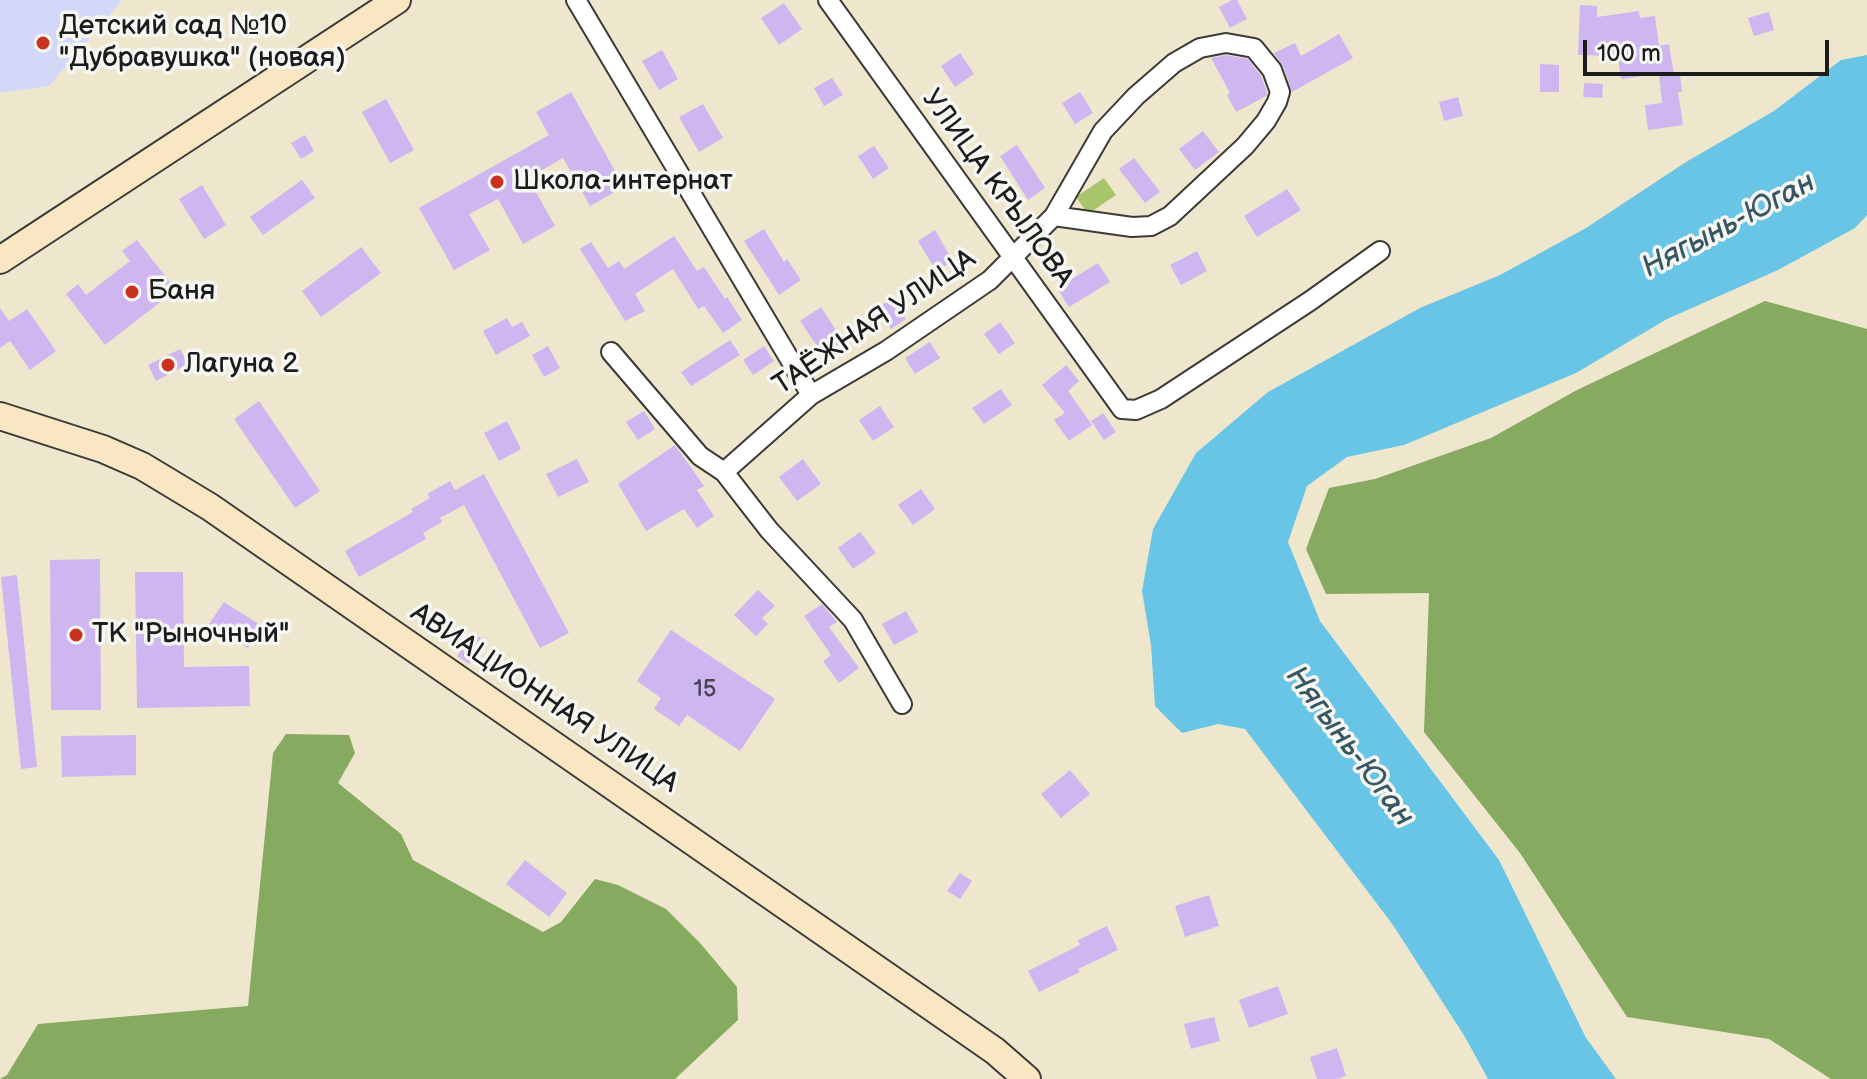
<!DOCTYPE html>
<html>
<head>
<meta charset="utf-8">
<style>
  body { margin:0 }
  #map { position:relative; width:1867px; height:1079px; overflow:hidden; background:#eee7cd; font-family:"Balsamiq Sans",sans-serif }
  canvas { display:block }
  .scale { position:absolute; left:1583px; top:40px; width:246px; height:36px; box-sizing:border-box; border:4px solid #1c1c1c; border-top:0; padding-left:10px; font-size:24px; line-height:28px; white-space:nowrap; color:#1c1c1c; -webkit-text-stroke:6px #f6f6f2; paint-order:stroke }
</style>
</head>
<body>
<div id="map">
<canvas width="1867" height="1079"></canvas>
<div class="scale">100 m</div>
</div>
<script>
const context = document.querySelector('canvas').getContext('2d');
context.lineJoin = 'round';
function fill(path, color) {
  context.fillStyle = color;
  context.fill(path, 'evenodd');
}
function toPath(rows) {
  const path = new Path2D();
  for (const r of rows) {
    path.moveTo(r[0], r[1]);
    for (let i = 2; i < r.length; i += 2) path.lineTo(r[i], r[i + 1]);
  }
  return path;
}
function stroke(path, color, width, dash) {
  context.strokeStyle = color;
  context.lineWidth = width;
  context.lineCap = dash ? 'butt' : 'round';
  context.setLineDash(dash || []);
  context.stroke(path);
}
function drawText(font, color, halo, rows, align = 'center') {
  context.font = font + ' "Balsamiq Sans",sans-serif';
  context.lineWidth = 7;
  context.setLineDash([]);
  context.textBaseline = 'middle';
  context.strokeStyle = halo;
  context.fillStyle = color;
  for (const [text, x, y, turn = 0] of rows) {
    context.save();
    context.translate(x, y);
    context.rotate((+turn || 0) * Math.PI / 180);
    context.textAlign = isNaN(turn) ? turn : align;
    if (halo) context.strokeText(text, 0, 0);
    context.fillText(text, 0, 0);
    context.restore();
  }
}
const built = toPath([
  [0,0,122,0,49,86,0,93]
]);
const green = toPath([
  [1104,178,1116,195,1088,214,1076,197]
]);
const forest = toPath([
  [1765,301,1867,329,1867,1079,1831,1079,1769,1039,1627,1017,1520,853,1424,732,1429,593,1326,594,1306,549,1329,488,1375,479,1491,438,1577,390],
  [286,734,349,735,355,753,338,783,401,834,413,860,543,932,561,922,595,879,618,885,666,909,700,943,737,987,738,1020,675,1079,0,1079,7,1075,38,1024,248,1006,273,753]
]);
const water = toPath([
  [1867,55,1867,215,1855,228,1778,270,1667,319,1576,373,1404,445,1347,457,1307,486,1288,542,1320,621,1499,860,1586,1038,1616,1079,1488,1079,1465,1037,1393,925,1245,729,1218,724,1182,733,1155,706,1151,645,1142,591,1153,529,1196,453,1268,392,1420,308,1500,275,1586,228,1686,162,1774,111,1841,60]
]);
const building = toPath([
  [1232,0,1237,0,1247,19,1230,28,1219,7],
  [784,3,802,29,779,45,761,18],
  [1580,5,1597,6,1597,17,1639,11,1640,18,1655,16,1659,46,1669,44,1674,75,1680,75,1682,92,1678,92,1683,125,1648,130,1645,105,1662,103,1659,74,1621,79,1618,56,1578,55],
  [1769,12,1774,30,1754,36,1748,18],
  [1339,34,1353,58,1292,92,1283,66,1274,53,1295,43,1301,56],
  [662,50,678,79,659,90,642,61],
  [960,53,974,74,955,87,941,66],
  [1226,55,1248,59,1261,76,1267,92,1266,96,1236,112,1227,95,1230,93,1211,58],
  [1540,64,1559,65,1559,92,1540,92],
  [832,78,843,95,824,106,814,88],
  [1584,83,1603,84,1602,98,1583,97],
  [571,92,624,187,590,206,563,158,528,178,555,226,523,244,498,199,469,214,490,250,454,270,419,208,549,135,536,112],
  [1080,92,1093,113,1075,124,1062,103],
  [1458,97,1463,116,1444,121,1439,102],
  [386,99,414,150,390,163,362,112],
  [703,104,723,138,699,152,679,117],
  [1203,131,1219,152,1195,170,1179,149],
  [305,135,314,151,301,159,291,143],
  [1017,145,1045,188,1028,200,1000,156],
  [874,146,889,168,873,179,858,156],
  [1134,158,1160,192,1145,203,1119,169],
  [302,180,315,198,263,235,250,217],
  [202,185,226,225,204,239,179,199],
  [1287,189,1301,210,1257,237,1244,216],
  [764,229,784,262,787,259,801,280,779,295,744,241],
  [935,230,953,261,936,271,918,241],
  [674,236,697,271,704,267,725,299,727,297,742,320,723,333,704,306,698,309,673,269,635,294,645,311,625,321,580,249,591,242,608,268,619,261,624,269],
  [137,240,176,290,105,345,66,294,78,284,86,295,130,261,122,251],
  [361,247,381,273,321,317,302,291],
  [1197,251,1207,271,1181,285,1170,265],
  [1098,263,1110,282,1069,307,1057,288],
  [893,298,906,319,891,329,877,308],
  [821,307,843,341,823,355,800,321],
  [0,308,9,321,27,309,56,351,30,370,10,341,0,348],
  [507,318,512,327,522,322,530,336,496,355,483,331],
  [1000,322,1015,343,999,354,984,334],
  [730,340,740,355,691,386,681,372],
  [930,342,940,358,915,374,905,358],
  [548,346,560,368,544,377,532,355],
  [764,346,774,361,753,375,743,360],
  [180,349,188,364,156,381,148,365],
  [1066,365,1079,381,1068,391,1092,425,1069,441,1054,420,1065,413,1042,385],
  [1001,389,1012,405,984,424,972,408],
  [259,401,320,491,295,508,234,419],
  [880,406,894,427,873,441,859,420],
  [644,411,655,429,638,440,626,422],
  [1103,413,1116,432,1104,440,1091,421],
  [507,421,521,449,499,461,484,433],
  [675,445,704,486,697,490,714,516,697,528,684,509,646,531,618,484],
  [577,459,589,482,558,497,546,474],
  [803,459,821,484,797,501,779,477],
  [484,474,569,633,540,648,464,505,440,518,442,522,423,533,426,539,359,577,345,551,413,512,411,509,430,498,427,494,450,481,455,490],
  [921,489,935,509,913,525,898,505],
  [860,532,876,553,853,569,838,548],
  [100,559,101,710,51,710,50,560],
  [135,572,183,572,184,667,249,666,250,706,137,708],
  [17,575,37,767,21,769,1,577],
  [758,590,775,606,762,618,768,624,756,636,734,615],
  [224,602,262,626,248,648,209,624],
  [822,604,837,622,829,627,859,668,839,683,823,661,831,655,804,616],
  [906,611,918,632,894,645,882,624],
  [671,630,775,699,740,751,687,715,679,726,654,709,661,698,637,681],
  [473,633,485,641,469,664,457,656],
  [136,735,136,775,62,777,61,736],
  [1070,770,1090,794,1061,818,1041,794],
  [525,860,567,893,549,917,506,884],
  [960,873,972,881,960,899,947,891],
  [1209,895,1219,926,1185,937,1175,906],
  [1107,926,1118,950,1078,969,1080,972,1039,992,1028,971,1080,945,1078,940],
  [1278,986,1288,1014,1249,1028,1239,1000],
  [1214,1017,1220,1041,1191,1049,1184,1024],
  [1337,1048,1346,1076,1337,1079,1317,1079,1310,1057]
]);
const street = toPath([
  [576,0,811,395],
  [828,0,1122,409,1136,410,1161,399,1310,301,1380,251],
  [611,352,700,456,724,472],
  [902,704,853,620,769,530,724,472,811,395,886,351,990,280,1054,216,1103,131,1136,96,1174,63,1200,48,1226,43,1254,48,1272,70,1280,92,1277,102,1266,121,1245,146,1170,216,1151,226,1132,227,1054,216]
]);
const secondary = toPath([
  [0,260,397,0],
  [0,416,103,449,142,466,210,507,995,1051,1027,1079]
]);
const markers = [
  [43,43,8,"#c8321e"],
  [497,182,8,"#c8321e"],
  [132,292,8,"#c8321e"],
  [168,365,8,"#c8321e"],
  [76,635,8,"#c8321e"]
];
const numberNames = [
  ["15",705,690]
];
const poiNames = [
  ["Детский сад №10",59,27],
  ["\"Дубравушка\" (новая)",59,59],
  ["Школа-интернат",513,182],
  ["Баня",148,292],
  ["Лагуна 2",184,365],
  ["ТК \"Рыночный\"",92,635]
];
const streetNames = [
  ["УЛИЦА КРЫЛОВА",997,189,54],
  ["ТАЁЖНАЯ УЛИЦА",875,323,-34],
  ["АВИАЦИОННАЯ УЛИЦА",544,699,34]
];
const waterNames = [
  ["Нягынь-Юган",1729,226,-28],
  ["Нягынь-Юган",1349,747,53]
];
fill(built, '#d3d8f9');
fill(green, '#a9c56c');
fill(forest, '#86aa60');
fill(water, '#68c5e6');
fill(building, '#ceb7f0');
stroke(street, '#3c3a37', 22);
stroke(secondary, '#3c3a37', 30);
stroke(street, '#fff', 18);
stroke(secondary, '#f9e7c3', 26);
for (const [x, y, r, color] of markers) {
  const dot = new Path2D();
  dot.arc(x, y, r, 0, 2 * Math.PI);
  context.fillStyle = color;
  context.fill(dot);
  stroke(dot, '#f6f6f2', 3);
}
drawText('24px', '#484351', null, numberNames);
drawText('28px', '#1c1c1c', '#f6f6f2', poiNames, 'left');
drawText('28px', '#1c1c1c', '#f6f6f2', streetNames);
drawText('italic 30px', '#375763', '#f6f6f2', waterNames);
</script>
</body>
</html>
